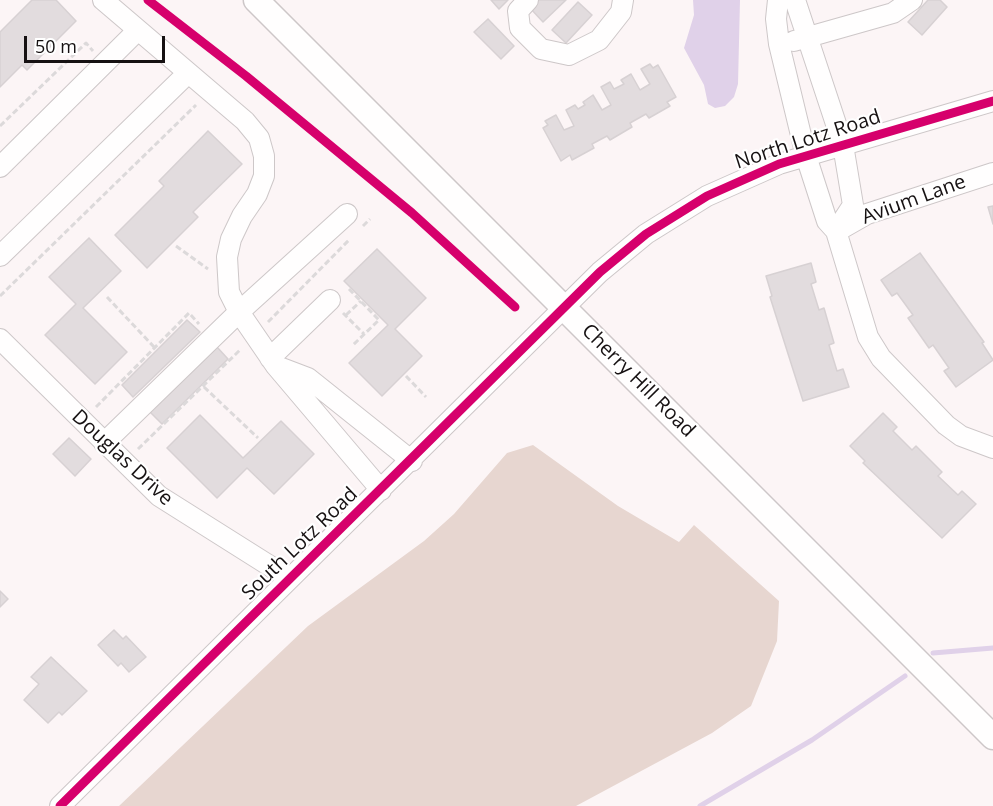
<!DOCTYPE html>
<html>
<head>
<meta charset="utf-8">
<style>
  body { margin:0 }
  #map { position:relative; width:993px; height:806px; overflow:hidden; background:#fcf5f6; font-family:"Open Sans",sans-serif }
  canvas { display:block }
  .scale { position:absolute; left:24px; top:36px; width:141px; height:27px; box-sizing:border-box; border:3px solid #161112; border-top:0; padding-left:8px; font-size:18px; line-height:21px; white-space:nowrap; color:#161112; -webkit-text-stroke:4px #fff; paint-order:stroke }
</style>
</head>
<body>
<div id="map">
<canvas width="993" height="806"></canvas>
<div class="scale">50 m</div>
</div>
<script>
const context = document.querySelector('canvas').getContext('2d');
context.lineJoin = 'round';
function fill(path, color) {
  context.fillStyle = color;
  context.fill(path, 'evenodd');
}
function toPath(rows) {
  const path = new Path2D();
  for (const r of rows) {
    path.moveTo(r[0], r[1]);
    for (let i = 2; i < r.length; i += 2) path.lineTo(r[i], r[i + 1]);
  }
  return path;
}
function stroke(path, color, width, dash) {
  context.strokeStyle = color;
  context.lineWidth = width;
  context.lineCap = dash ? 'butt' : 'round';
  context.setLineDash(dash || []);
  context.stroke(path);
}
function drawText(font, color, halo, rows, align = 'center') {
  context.font = font + ' "Open Sans",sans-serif';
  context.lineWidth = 4.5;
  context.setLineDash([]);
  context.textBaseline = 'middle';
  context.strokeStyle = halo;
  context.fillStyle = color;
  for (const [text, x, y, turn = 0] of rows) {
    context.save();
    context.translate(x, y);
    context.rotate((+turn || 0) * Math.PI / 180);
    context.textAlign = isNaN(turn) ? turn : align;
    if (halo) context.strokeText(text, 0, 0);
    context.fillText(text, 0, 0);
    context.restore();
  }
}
const green = toPath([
  [533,445,618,506,679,542,694,525,779,601,777,641,751,706,712,733,576,806,119,806,308,626,424,541,454,514,507,453]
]);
const water = toPath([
  [693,0,740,0,738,84,734,97,725,106,715,108,708,104,704,85,684,48,694,15]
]);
const stream = toPath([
  [933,653,993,648],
  [700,806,812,740,905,676]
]);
const building = toPath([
  [32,0,56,0,76,21,27,70,22,65,0,87,0,32,32,0],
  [491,0,508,0,499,9,491,0],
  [538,0,566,0,543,22,530,8,538,0],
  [928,0,940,0,947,7,922,35,908,22,928,0],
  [578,2,592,15,566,43,552,30,578,2],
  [488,19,514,46,501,59,474,32,488,19],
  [650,64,653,68,658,65,676,97,667,102,670,106,649,118,646,114,630,123,632,127,610,140,607,136,592,144,594,148,572,160,570,155,561,161,543,128,548,125,545,121,556,115,564,130,574,126,566,110,575,105,578,109,585,105,583,102,593,95,602,110,611,105,601,87,610,82,614,89,624,84,621,80,631,74,640,90,650,84,641,69,650,64],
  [208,131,242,164,193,212,198,217,147,268,115,235,164,186,159,181,208,131],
  [993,206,993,224,988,207,993,206],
  [89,238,121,271,83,308,127,352,95,384,45,335,76,304,49,277,89,238],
  [377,249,426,298,395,329,422,356,382,396,349,363,388,325,344,281,377,249],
  [920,253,984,342,982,343,993,360,956,387,944,371,949,368,933,345,929,348,908,318,913,315,897,293,892,296,881,280,920,253],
  [811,263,816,282,811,284,819,310,824,308,834,343,829,345,837,371,843,369,849,387,803,401,770,297,772,296,766,276,811,263],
  [187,320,200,332,133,397,122,385,187,320],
  [217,347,228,359,162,424,150,412,217,347],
  [883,413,897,427,893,431,912,450,916,446,942,472,938,476,958,495,962,491,976,504,942,538,863,463,865,461,850,446,883,413],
  [200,415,243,458,281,421,314,454,274,494,247,468,217,498,167,448,200,415],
  [69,438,91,459,75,476,53,454,69,438],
  [0,591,8,599,0,607,0,591],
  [114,630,123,639,126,636,146,657,129,672,121,663,118,666,98,645,114,630],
  [51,657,87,691,62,715,59,712,48,723,24,700,39,684,31,677,51,657]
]);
const path = toPath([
  [0,126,86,43,93,51],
  [363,226,370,219],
  [176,246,208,269],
  [349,289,379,320,352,346],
  [0,296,196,105],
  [107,297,155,348],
  [343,313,364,334],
  [346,315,361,301],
  [268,322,350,239],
  [406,376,426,397],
  [204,387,258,438],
  [96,407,189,313,199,324],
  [138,449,241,349]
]);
const minor = toPath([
  [103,0,245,121,259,138,264,156,264,176,257,194,242,216,231,239,227,257,229,292,239,312,276,366,381,490],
  [528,0,518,11,520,28,541,49,569,55,599,40,621,12,623,0],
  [778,0,776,19,779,44,806,156,827,221,836,231,868,337,881,358,946,425,961,436,993,448],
  [795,0,843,145,853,205,836,231],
  [794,41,893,13,912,0],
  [0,167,138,30],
  [839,230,867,214,993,173],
  [0,256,188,73],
  [0,339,159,496,289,578],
  [270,358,330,300],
  [279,367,308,378,412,461],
  [104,443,239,312,347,214],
  [60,806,600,272,646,234,707,196,779,164,993,101]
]);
const major = toPath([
  [256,0,993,737]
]);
const cycleway = toPath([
  [148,0,246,76,412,213,515,307],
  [60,806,600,272,646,234,707,196,779,164,993,101]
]);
const streetNames = [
  ["North Lotz Road",808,140,-18],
  ["Avium Lane",914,200,-20],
  ["Cherry Hill Road",638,381,45],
  ["Douglas Drive",122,458,43],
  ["South Lotz Road",300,544,-44]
];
fill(green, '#e7d6d0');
fill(water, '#e0d1e9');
stroke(stream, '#e0d1e9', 5);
fill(building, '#e2dcde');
stroke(building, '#d7d1d3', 1.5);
stroke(minor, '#cdc7c8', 22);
stroke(major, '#cdc7c8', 27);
stroke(path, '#dcd9da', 3, [6, 3]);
stroke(minor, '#fffefe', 20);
stroke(major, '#fffefe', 24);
stroke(cycleway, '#d6006c', 9);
drawText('20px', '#161112', '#fff', streetNames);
</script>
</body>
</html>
